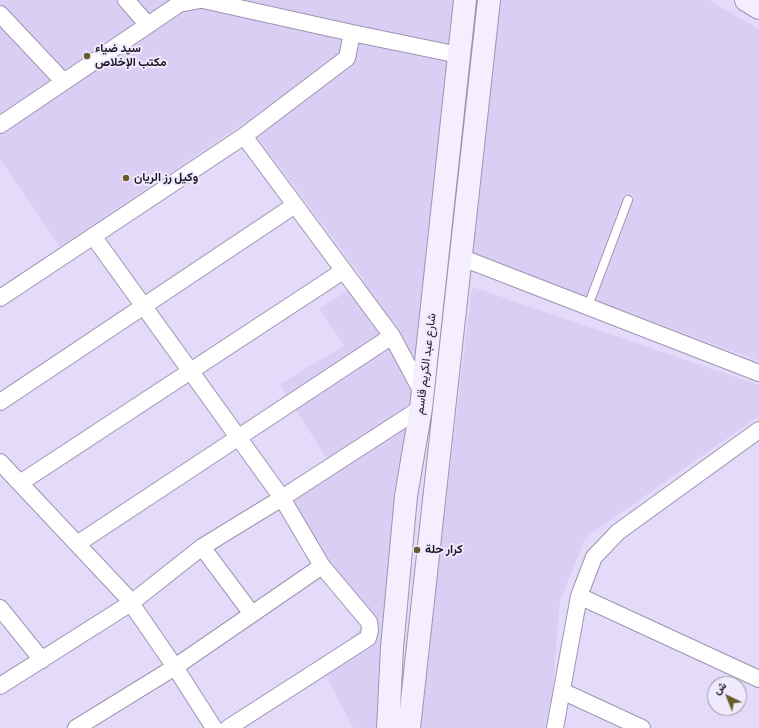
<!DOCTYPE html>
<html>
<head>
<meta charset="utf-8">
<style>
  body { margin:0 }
  #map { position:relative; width:759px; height:728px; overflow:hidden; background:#e4dbfa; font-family:Manrope,Vazirmatn,sans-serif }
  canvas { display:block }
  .north { position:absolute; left:707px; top:676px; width:40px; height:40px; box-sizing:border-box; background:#f0eafe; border:1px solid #9b96a6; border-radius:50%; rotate:317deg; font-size:11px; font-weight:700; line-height:16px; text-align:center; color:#1c1823 }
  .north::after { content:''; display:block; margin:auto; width:14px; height:18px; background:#685d2a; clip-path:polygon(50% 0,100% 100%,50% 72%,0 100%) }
</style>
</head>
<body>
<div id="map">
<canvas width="759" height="728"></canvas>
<div class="north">ش</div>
</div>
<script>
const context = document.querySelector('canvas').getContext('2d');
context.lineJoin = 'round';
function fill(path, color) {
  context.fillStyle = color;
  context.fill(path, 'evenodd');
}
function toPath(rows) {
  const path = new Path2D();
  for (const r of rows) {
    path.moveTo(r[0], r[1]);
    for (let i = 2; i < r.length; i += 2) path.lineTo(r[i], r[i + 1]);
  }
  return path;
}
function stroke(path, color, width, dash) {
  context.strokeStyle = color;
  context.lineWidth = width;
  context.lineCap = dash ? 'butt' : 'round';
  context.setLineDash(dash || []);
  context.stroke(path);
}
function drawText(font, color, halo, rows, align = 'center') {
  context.font = font + ' Manrope,Vazirmatn,sans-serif';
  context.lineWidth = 4;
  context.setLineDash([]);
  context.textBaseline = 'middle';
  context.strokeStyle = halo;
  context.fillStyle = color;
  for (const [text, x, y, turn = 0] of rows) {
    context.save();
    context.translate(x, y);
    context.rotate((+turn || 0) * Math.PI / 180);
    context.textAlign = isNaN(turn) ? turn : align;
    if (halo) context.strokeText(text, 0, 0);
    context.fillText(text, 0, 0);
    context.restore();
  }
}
const built = toPath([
  [0,0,457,0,378,728,353,728,322,667,368,620,289,500,328,461,280,384,344,346,319,309,364,280,246,122,60,247,0,159],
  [501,0,709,0,759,29,759,361,463,251],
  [472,287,759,385,759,416,585,538,560,601,551,710,548,728,418,728]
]);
const lane = toPath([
  [588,306,628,200]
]);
const street = toPath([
  [126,0,148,25],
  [203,0,352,33,459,55],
  [0,14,64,82],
  [0,125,179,4,200,0],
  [244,136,392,336,423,394],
  [93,236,282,498,322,566,369,622,370,630,368,638,228,728],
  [460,257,759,373],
  [0,298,244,136,347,58,352,33],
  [0,402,295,205],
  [0,462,126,596,175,667,214,728],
  [20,483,343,271],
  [77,544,392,336],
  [202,547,252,614],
  [579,596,759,679],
  [0,608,42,660],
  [0,686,131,603,202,547,282,498,421,408],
  [562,691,642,728],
  [76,728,175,667,322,566],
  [555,728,579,596,594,557,618,532,759,430]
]);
const secondary = toPath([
  [746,0,759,8],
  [388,728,392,648,406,496,421,408,465,0],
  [409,728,489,0]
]);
const markers = [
  [87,56,4,"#685d2a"],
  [126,178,4,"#685d2a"],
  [417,550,4,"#685d2a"]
];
const poiNames = [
  ["سيد ضياء",95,49],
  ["مكتب الإخلاص",95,63],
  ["وكيل رز الريان",134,178],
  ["كرار حلة",425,550]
];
const streetNames = [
  ["شارع عبد الكريم قاسم",426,364,-83]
];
fill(built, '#dacef4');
stroke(lane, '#9e94b2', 10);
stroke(street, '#9e94b2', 18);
stroke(secondary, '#9e94b2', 24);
stroke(lane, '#fff', 8);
stroke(street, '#fff', 16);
stroke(secondary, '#f4eefe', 22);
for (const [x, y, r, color] of markers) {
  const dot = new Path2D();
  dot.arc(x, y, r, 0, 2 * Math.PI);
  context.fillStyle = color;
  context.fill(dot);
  stroke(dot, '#f0eafe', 1.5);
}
drawText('bold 12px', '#1c1823', '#f0eafe', poiNames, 'left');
drawText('12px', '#1c1823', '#f0eafe', streetNames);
</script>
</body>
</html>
